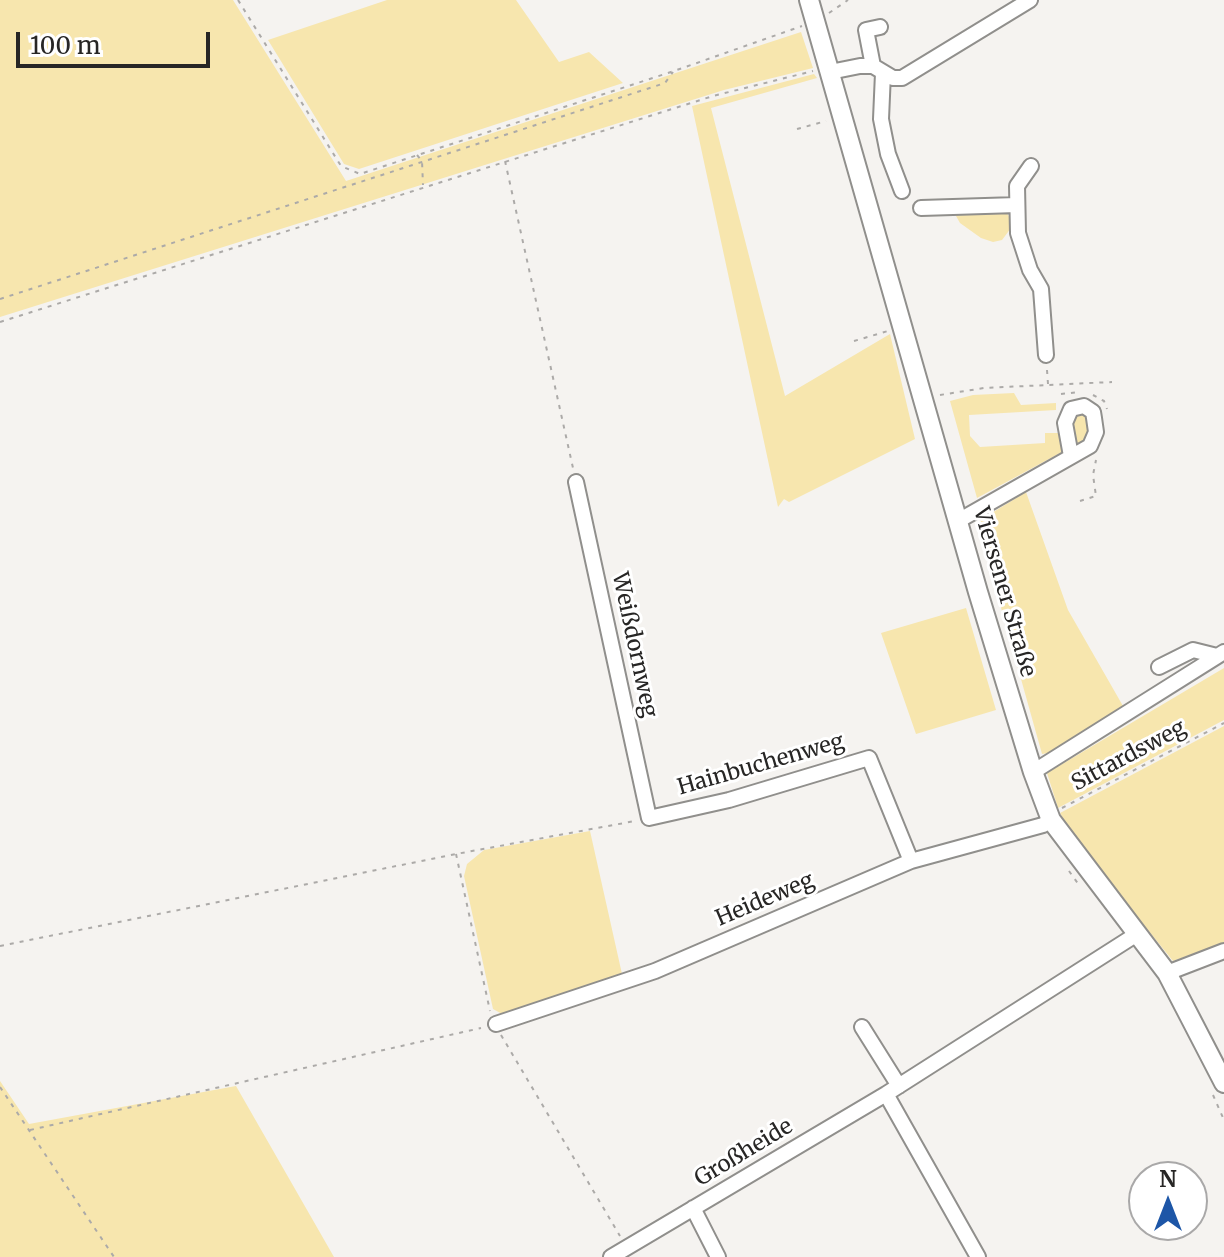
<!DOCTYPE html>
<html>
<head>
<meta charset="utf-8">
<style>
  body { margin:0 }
  #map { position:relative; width:1224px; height:1257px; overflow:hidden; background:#f5f3f0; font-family:Merriweather,serif }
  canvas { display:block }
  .north { position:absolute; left:1128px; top:1161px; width:80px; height:80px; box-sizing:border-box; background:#fff; border:2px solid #a9a8a8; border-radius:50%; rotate:0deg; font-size:22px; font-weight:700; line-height:32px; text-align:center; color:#272625 }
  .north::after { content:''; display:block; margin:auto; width:28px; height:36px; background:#1d56a7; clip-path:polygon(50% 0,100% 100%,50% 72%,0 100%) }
  .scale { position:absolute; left:16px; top:32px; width:194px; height:36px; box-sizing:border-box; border:4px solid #272625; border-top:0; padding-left:10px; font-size:24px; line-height:28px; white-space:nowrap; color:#272625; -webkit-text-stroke:6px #fff; paint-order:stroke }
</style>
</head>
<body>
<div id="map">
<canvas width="1224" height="1257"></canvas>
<div class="north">N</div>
<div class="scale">100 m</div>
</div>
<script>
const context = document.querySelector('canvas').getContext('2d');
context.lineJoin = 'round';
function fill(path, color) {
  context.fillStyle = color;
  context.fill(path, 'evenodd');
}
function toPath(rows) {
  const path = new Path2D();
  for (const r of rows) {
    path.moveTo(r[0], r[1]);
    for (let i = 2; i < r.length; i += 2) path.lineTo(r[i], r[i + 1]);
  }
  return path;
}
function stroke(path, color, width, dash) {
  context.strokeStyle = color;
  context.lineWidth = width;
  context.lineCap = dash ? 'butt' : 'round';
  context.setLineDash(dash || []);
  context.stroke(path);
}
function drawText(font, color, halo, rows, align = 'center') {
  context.font = font + ' Merriweather,serif';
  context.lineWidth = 6;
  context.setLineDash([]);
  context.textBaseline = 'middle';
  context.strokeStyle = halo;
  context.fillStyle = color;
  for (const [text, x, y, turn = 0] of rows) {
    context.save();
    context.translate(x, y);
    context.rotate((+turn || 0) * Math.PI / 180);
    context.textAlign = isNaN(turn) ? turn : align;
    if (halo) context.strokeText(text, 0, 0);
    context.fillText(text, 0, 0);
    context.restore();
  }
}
const green = toPath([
  [0,0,233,0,346,181,801,32,813,68,724,90,0,317],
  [387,0,516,0,559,62,589,52,623,83,359,169,344,164,268,40],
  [814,74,817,78,711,108,785,396,890,334,915,439,789,502,784,499,778,507,692,106],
  [1004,208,1011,220,1011,228,1002,240,993,242,981,238,960,223,956,216,957,212],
  [1014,393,1021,405,1056,403,1056,410,969,415,970,436,980,447,1045,443,1045,433,1059,433,1062,452,977,498,950,401,973,395],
  [1076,410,1082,410,1090,420,1089,440,1078,447,1073,446,1071,424],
  [1026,492,1068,610,1123,706,1055,752,1042,754,977,522],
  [966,608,996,710,916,734,881,633],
  [1224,668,1224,720,1058,808,1047,773],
  [1224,726,1224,943,1173,961,1078,844,1060,813],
  [590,831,622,974,504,1015,493,1009,464,876,467,864,484,850],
  [0,1081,29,1124,236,1086,334,1257,0,1257]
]);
const path = toPath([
  [238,0,341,166,360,174,674,71,802,26],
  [829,13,848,0],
  [797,129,826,121],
  [417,155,422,161,423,185],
  [505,161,573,468],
  [0,299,665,83,673,72],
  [0,322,713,96,813,71],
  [854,341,888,331],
  [1047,370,1048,384],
  [1061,394,1079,392],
  [940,395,984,388,1112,382],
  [1093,395,1104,401,1107,409],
  [1080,501,1096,496,1093,475,1096,460],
  [1062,808,1224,723],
  [456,854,490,1011],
  [1069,871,1079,885],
  [0,946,456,854,635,821],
  [501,1035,620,1236],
  [0,1087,114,1257],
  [1213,1095,1224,1120],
  [30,1130,481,1028]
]);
const minor = toPath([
  [873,66,866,30,880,27],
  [830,72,860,66,873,66,893,78,902,78,1030,0],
  [883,73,881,119,888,154,902,191],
  [1031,166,1017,186,1018,233,1030,270,1041,289,1046,355],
  [921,208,1017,205],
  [576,482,649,818,729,800,869,758,911,861],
  [958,521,1090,446,1096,432,1094,418,1093,412,1084,406,1071,409,1065,423,1071,456],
  [1159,667,1193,650,1217,656],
  [1033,772,1224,652],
  [1167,973,1224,951],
  [496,1024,655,971,911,861,1043,825,1051,820],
  [862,1027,899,1086],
  [886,1094,978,1257],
  [693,1208,718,1257],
  [611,1257,886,1094,1137,934]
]);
const major = toPath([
  [809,0,978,592,1033,772,1051,820,1167,973,1224,1083]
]);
const streetNames = [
  ["Viersener Straße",1004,592,74],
  ["Weißdornweg",634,645,78],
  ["Sittardsweg",1129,756,-28],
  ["Hainbuchenweg",761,765,-16],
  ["Heideweg",765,900,-23],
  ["Großheide",744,1153,-31]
];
fill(green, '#f7e6ae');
stroke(minor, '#908f8c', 18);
stroke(major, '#908f8c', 22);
stroke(path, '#acaaa8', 2, [4, 6]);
stroke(minor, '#fff', 14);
stroke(major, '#fff', 18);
drawText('22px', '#272625', '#fff', streetNames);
</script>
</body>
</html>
